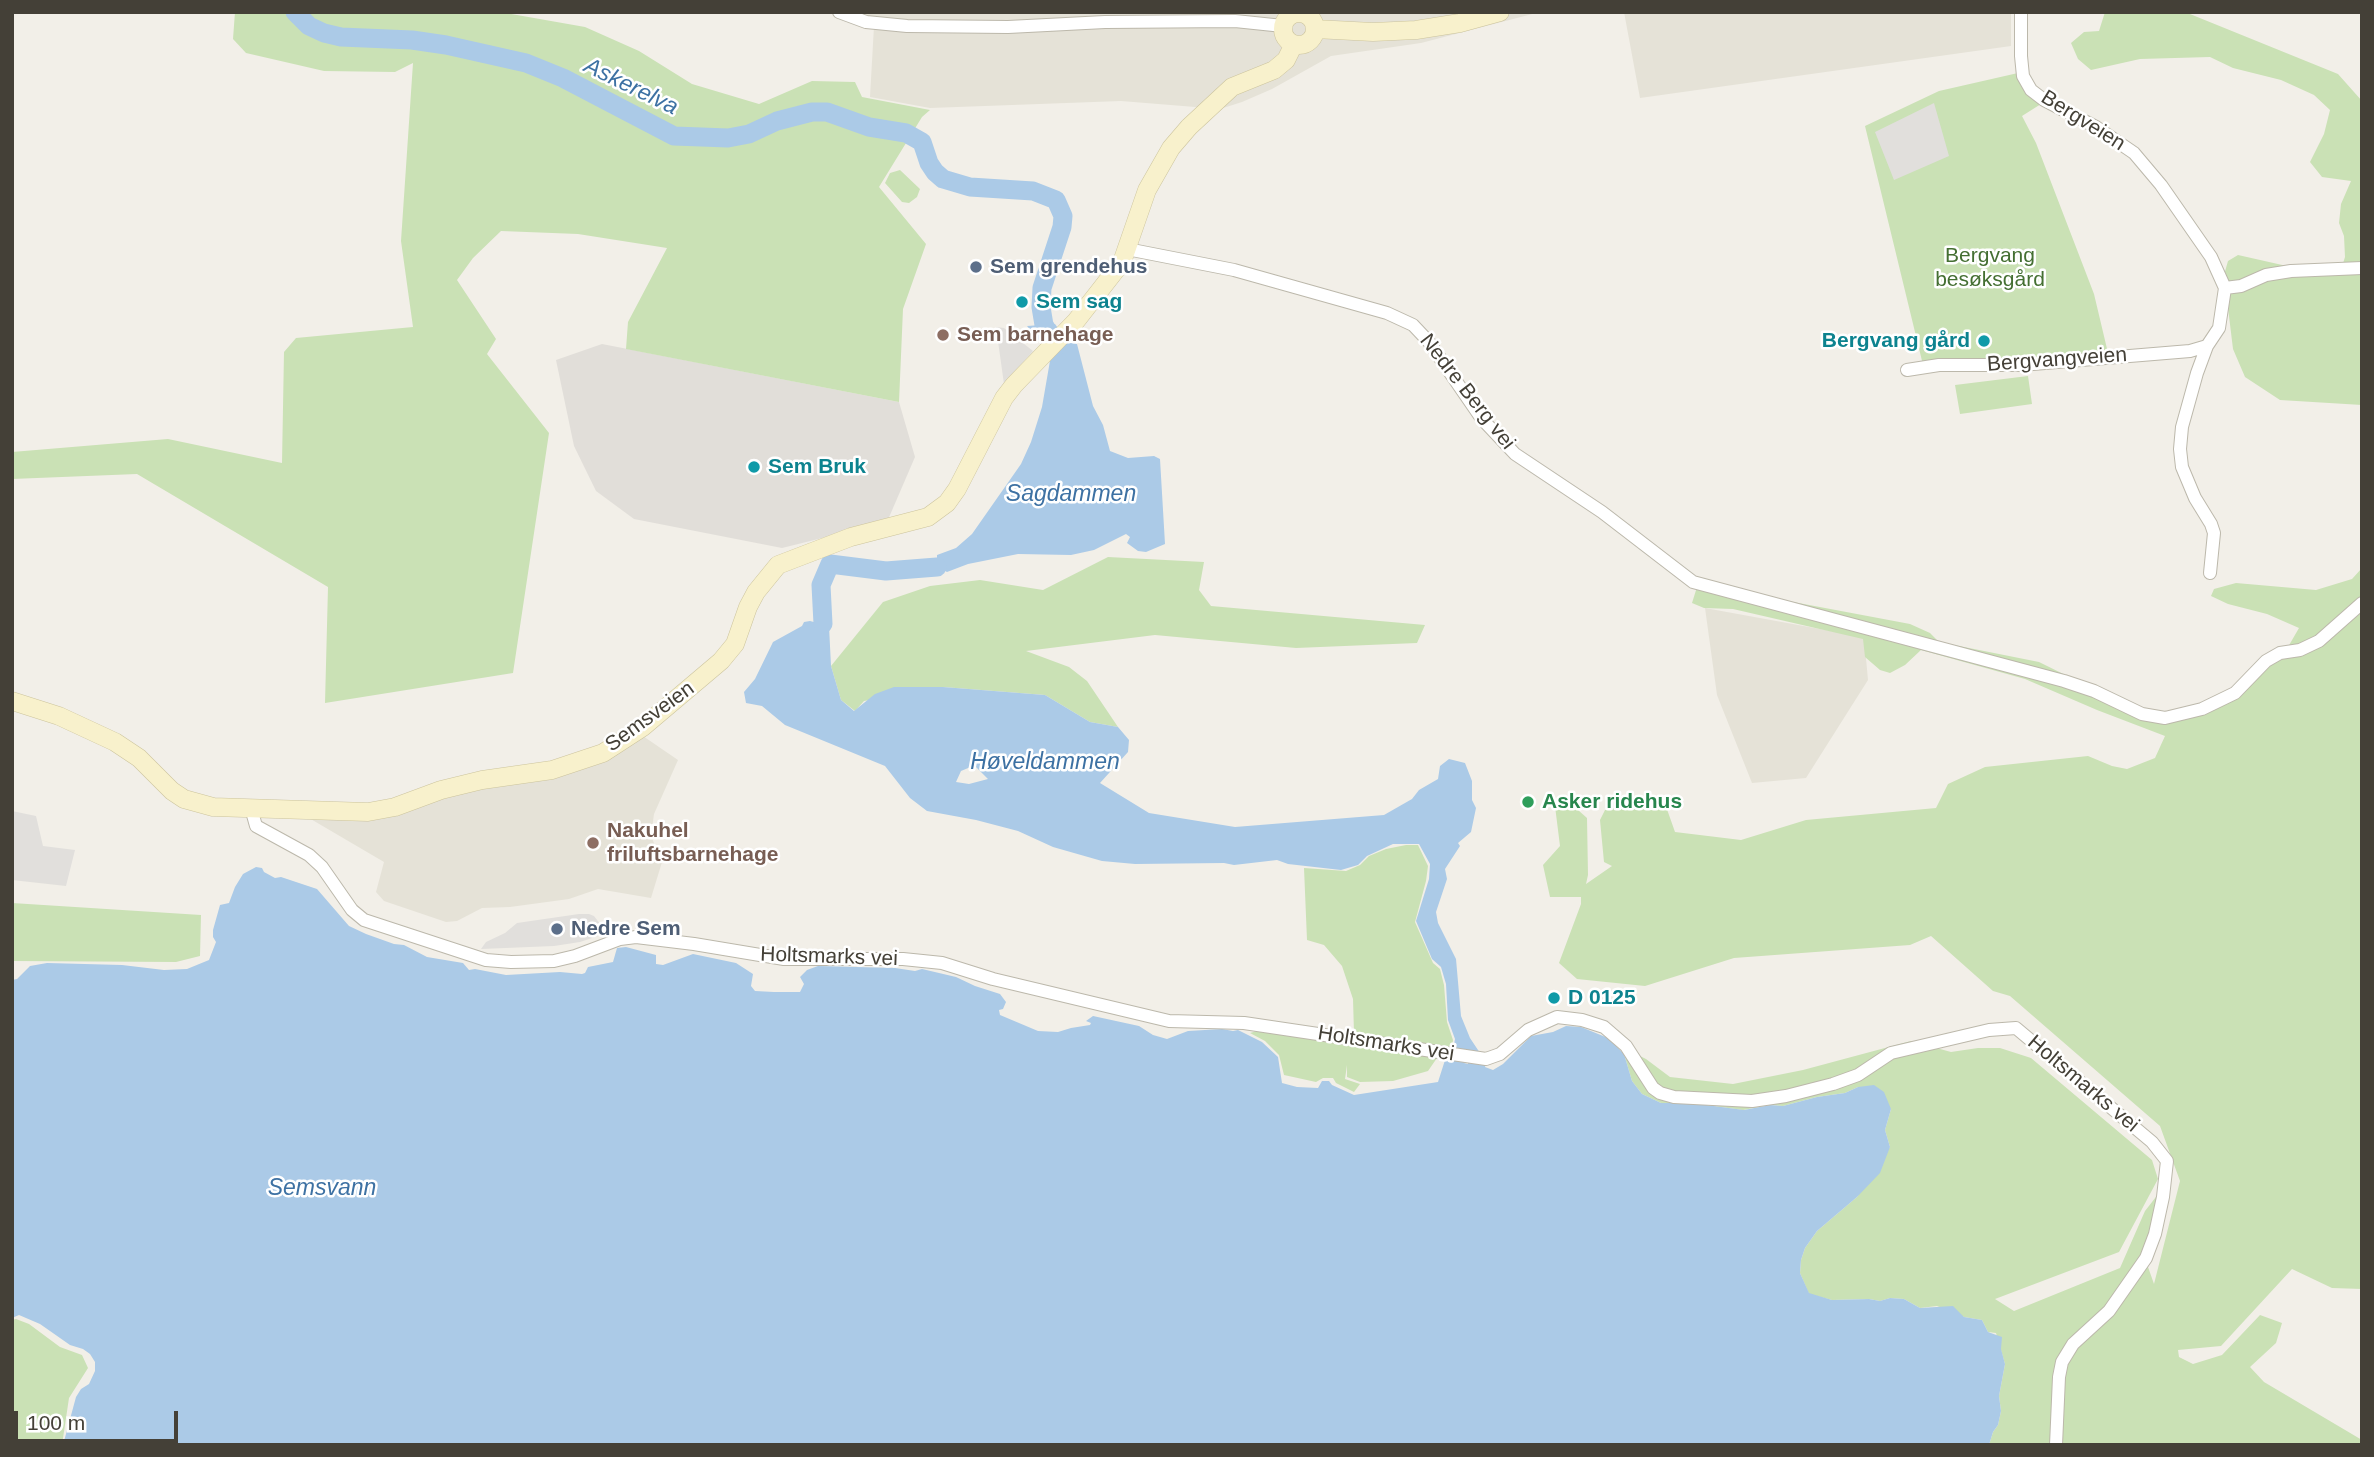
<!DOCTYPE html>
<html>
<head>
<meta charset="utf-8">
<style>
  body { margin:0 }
  #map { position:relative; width:2374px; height:1457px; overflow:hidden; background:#f2efe8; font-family:Helvetica,sans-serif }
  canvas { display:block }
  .frame { position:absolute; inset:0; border:14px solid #444037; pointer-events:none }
  .scale { position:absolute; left:14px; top:1411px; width:164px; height:32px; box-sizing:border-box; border:4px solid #444037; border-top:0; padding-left:9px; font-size:21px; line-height:24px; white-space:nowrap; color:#444037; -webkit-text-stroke:5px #fff; paint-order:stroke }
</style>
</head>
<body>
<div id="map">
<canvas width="2374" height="1457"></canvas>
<div class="frame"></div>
<div class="scale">100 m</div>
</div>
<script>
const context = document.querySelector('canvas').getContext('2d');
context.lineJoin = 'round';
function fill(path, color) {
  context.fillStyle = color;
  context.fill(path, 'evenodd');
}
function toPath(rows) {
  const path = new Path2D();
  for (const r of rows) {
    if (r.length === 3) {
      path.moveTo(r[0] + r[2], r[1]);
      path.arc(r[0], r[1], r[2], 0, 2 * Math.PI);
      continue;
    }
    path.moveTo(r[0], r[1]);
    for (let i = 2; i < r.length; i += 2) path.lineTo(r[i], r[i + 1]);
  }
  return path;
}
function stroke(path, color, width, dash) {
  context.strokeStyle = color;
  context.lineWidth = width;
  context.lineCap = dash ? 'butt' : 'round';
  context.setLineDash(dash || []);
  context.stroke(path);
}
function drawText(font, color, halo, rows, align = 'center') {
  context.font = font + ' Helvetica,sans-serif';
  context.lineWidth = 5;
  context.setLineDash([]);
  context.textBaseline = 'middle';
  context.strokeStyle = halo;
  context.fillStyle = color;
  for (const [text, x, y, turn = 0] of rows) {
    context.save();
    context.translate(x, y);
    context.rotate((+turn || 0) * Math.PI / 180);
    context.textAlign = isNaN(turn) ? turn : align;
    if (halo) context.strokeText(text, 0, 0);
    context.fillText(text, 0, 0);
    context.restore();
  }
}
const residential = toPath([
  [831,12,1540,12,1421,43,1331,56,1272,89,1242,102,1220,109,1121,101,930,108,870,97,874,26,862,24],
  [1624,12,2011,12,2011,46,1640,98],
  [1705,608,1864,637,1868,680,1806,778,1752,783,1717,695],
  [640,734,678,760,654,814,651,836,662,862,651,898,598,889,569,899,510,907,482,908,457,921,446,922,384,901,376,892,384,862,309,818,387,813]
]);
const industrial = toPath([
  [602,344,899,402,915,457,887,522,782,548,634,519,596,491,574,446,556,360]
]);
const green = toPath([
  [235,12,500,12,585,27,639,51,692,84,759,104,812,81,855,82,862,97,930,110,922,117,879,187,926,244,903,309,899,402,626,349,628,322,667,248,578,234,501,231,473,258,457,280,496,339,487,354,549,433,513,673,325,703,328,587,137,474,12,479,12,452,168,439,282,463,284,352,296,338,413,327,401,241,413,63,395,72,324,71,246,53,233,39],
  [2105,12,2185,12,2338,74,2362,101,2362,405,2280,400,2245,377,2233,349,2224,275,2228,261,2238,255,2300,269,2340,273,2345,257,2344,236,2339,223,2341,204,2351,181,2322,177,2310,162,2324,134,2330,110,2314,95,2281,80,2233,68,2210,57,2140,59,2091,70,2078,59,2071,43,2084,32,2099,31],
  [2018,73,2041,104,2022,116,2036,143,2094,294,2108,353,1923,365,1865,126,1939,91],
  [900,170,920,189,917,197,909,203,902,202,885,183,890,173],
  [2028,376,2032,404,1960,414,1955,385],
  [1108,557,1204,562,1199,590,1211,606,1425,625,1417,643,1296,648,1155,635,1026,651,1069,667,1087,681,1118,727,1090,722,1045,695,943,687,864,701,855,711,841,700,831,666,883,602,930,586,980,580,1043,590],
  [2362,568,2362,1289,2332,1288,2292,1269,2221,1346,2178,1350,2179,1357,2193,1364,2222,1355,2260,1315,2282,1323,2276,1343,2250,1367,2264,1382,2362,1440,2362,1445,1989,1445,1993,1432,1998,1425,2001,1411,1999,1396,2005,1364,1996,1333,1988,1332,1982,1320,1964,1317,1937,1306,1920,1308,1904,1299,1890,1298,1880,1301,1869,1299,1832,1300,1809,1294,1800,1273,1801,1260,1805,1248,1817,1231,1857,1197,1890,1147,1885,1130,1891,1109,1858,1087,1845,1093,1817,1097,1783,1106,1770,1105,1743,1110,1691,1103,1661,1103,1642,1094,1632,1081,1624,1054,1632,1052,1646,1059,1670,1077,1733,1084,1803,1070,1911,1041,1951,1052,1978,1048,2000,1048,2031,1058,2152,1160,2158,1179,2119,1252,1995,1299,2014,1311,2120,1268,2145,1211,2159,1193,2161,1214,2148,1267,2154,1284,2180,1181,2160,1126,2010,996,1993,991,1931,936,1910,945,1734,958,1645,986,1577,979,1559,963,1581,904,1581,897,1550,897,1543,865,1560,846,1555,806,1578,810,1587,818,1588,875,1586,884,1612,866,1604,862,1600,820,1605,810,1663,798,1675,832,1741,840,1806,820,1936,808,1948,784,1985,767,2088,756,2112,766,2127,769,2155,758,2165,736,2097,710,2025,679,1921,650,1905,665,1890,673,1880,670,1865,657,1863,639,1733,609,1704,608,1692,603,1697,587,1756,595,1910,624,1930,633,1939,642,2039,662,2112,698,2164,715,2223,700,2288,647,2299,628,2267,614,2228,604,2211,596,2214,589,2236,583,2316,590,2352,579],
  [1406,845,1418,845,1428,866,1426,881,1415,922,1433,963,1440,969,1444,985,1447,1022,1453,1040,1452,1048,1354,1033,1353,999,1342,966,1324,945,1307,940,1304,868,1346,871,1360,865,1369,856,1386,849],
  [12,903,201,915,200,956,176,962,12,961],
  [1260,1030,1392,1049,1437,1058,1428,1071,1393,1081,1360,1082,1347,1077,1347,1065,1345,1079,1360,1084,1354,1092,1336,1083,1333,1078,1323,1078,1316,1082,1284,1075,1279,1055,1265,1041,1250,1033],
  [16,1319,29,1324,60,1347,82,1355,88,1368,69,1398,62,1445,12,1445,12,1320]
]);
const parking = toPath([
  [1934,103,1949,156,1894,180,1875,132],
  [996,327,1004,328,1033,351,1004,384],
  [12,811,36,816,43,846,75,850,66,886,12,880],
  [579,914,589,914,594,916,607,933,580,942,554,946,481,949,486,942,505,933,517,923]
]);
const water = toPath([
  [1055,324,1068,342,1077,344,1093,406,1103,425,1110,451,1128,458,1154,456,1160,459,1165,544,1146,552,1138,551,1127,543,1130,537,1126,534,1094,550,1071,555,1018,554,968,564,947,572,937,567,937,555,956,548,972,534,1021,464,1031,442,1042,407,1051,355,1027,326],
  [810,621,829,626,831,666,841,700,854,711,875,694,894,687,943,687,1045,695,1090,722,1118,727,1129,740,1128,752,1100,783,1149,813,1235,827,1384,815,1412,799,1419,790,1438,779,1440,766,1449,759,1465,763,1472,781,1472,800,1476,808,1471,832,1458,843,1460,846,1445,869,1447,879,1436,912,1438,923,1456,959,1461,1016,1470,1038,1480,1053,1453,1050,1455,1039,1448,1020,1446,984,1441,967,1432,959,1416,921,1429,879,1430,864,1419,844,1393,844,1367,856,1358,865,1341,870,1288,864,1277,860,1234,865,1224,863,1135,864,1102,861,1053,847,1018,831,976,820,927,811,910,798,885,766,785,725,762,706,746,703,744,692,755,679,773,642,802,626,804,622],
  [973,766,976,767,988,779,969,784,956,782,961,771],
  [256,867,262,868,264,872,275,878,281,877,317,889,349,926,366,934,394,944,404,945,427,957,463,963,469,970,475,969,506,975,560,972,582,974,585,973,588,967,613,962,617,948,626,947,656,955,656,964,663,965,693,954,736,963,753,974,751,986,755,991,774,992,800,992,804,984,800,977,807,970,818,966,895,968,915,971,922,969,956,977,975,986,1000,994,1006,1002,1003,1009,999,1010,1000,1015,1038,1031,1058,1032,1071,1028,1090,1025,1091,1023,1086,1021,1093,1016,1139,1026,1153,1035,1167,1039,1188,1031,1222,1029,1233,1031,1238,1030,1262,1042,1278,1057,1282,1083,1297,1087,1318,1088,1322,1081,1329,1081,1332,1085,1354,1095,1438,1082,1446,1057,1464,1059,1464,1063,1468,1064,1468,1060,1486,1062,1485,1067,1493,1070,1503,1064,1531,1036,1553,1032,1566,1026,1581,1027,1608,1038,1624,1054,1632,1081,1642,1094,1661,1103,1691,1103,1744,1110,1770,1105,1783,1106,1817,1097,1845,1093,1858,1087,1874,1085,1884,1092,1891,1109,1885,1130,1890,1147,1880,1173,1857,1197,1817,1231,1805,1248,1801,1260,1800,1273,1809,1293,1832,1300,1869,1299,1880,1301,1890,1298,1904,1299,1920,1308,1953,1306,1964,1317,1982,1320,1988,1332,2002,1337,2001,1349,2005,1364,1999,1396,2001,1411,1998,1425,1993,1432,1989,1445,63,1445,76,1397,81,1389,89,1384,95,1371,95,1362,90,1354,83,1349,70,1345,40,1324,19,1315,12,1318,12,980,17,979,30,966,47,963,122,965,164,970,187,969,209,960,216,942,213,937,213,930,220,905,229,903,235,887,243,874]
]);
const river = toPath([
  [295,12,309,26,324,33,341,37,412,40,446,45,526,63,563,78,674,136,728,138,749,134,777,121,812,112,827,112,869,127,906,133,922,142,929,163,935,172,943,179,970,187,1033,191,1056,200,1063,216,1062,227,1042,288,1041,307,1044,325,1057,346],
  [823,624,821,585,830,564,886,571,937,567]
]);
const street = toPath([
  [839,12,866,22,907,26,1008,27,1105,22,1235,21,1283,26],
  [2021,12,2021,56,2023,76,2031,90,2044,100,2096,127,2134,153,2161,185,2211,257,2225,288,2219,328,2207,346,2197,373,2182,427,2180,449,2182,467,2195,498,2211,524,2214,533,2210,573],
  [1127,249,1234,270,1387,313,1413,325,1429,342,1482,419,1515,454,1602,512,1693,582,2064,681,2094,691,2142,714,2165,718,2202,709,2235,693,2266,661,2280,653,2300,650,2319,641,2362,603],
  [2225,288,2241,286,2266,275,2291,271,2362,268],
  [1907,370,1939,365,2021,365,2190,351,2207,346],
  [251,808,256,826,309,855,322,867,352,910,364,920,486,960,511,962,554,961,575,956,620,939,636,937,694,944,784,959,903,959,942,963,993,979,1169,1021,1244,1023,1486,1059,1500,1054,1528,1030,1557,1017,1582,1020,1604,1027,1626,1046,1653,1088,1660,1093,1674,1097,1752,1101,1786,1096,1833,1084,1858,1075,1891,1053,1989,1030,2016,1028,2152,1142,2167,1161,2163,1197,2155,1234,2146,1258,2109,1311,2073,1344,2062,1362,2059,1377,2056,1445]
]);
const secondary = toPath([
  [1299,29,16],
  [1315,29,1373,32,1416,30,1460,23,1500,12],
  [12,701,59,716,115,742,139,758,172,791,184,799,213,807,368,812,395,807,441,790,482,780,552,770,603,753,643,727,721,661,735,644,748,607,756,592,778,565,851,537,928,517,947,503,957,489,1004,398,1014,385,1076,321,1122,262,1147,190,1171,148,1189,127,1232,87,1274,70,1286,60,1294,44]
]);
const markers = [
  [976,267,7,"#5c6f8a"],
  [1022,302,7,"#0f9aa8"],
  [943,335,7,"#8d6e63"],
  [1984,341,7,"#0f9aa8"],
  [754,467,7,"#0f9aa8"],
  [1528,802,7,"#2e9e5b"],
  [593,843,7,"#8d6e63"],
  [557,929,7,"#5c6f8a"],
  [1554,998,7,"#0f9aa8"]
];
const streetNames = [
  ["Bergveien",2083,121,32],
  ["Bergvangveien",2057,360,-4],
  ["Nedre Berg vei",1467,392,52],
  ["Semsveien",650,717,-36],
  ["Holtsmarks vei",829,957,2],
  ["Holtsmarks vei",1386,1044,9],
  ["Holtsmarks vei",2083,1084,40]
];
const parkNames = [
  ["Bergvang",1990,256],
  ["besøksgård",1990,280]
];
const serviceNames = [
  ["Sem grendehus",990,267],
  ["Nedre Sem",571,929]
];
const cultureNames = [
  ["Sem sag",1036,302],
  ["Bergvang gård",1970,341,"right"],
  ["Sem Bruk",768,467],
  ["D 0125",1568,998]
];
const educationNames = [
  ["Sem barnehage",957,335],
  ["Nakuhel",607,831],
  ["friluftsbarnehage",607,855]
];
const leisureNames = [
  ["Asker ridehus",1542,802]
];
const waterNames = [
  ["Askerelva",631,87,26],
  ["Sagdammen",1071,495],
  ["Høveldammen",1045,763],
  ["Semsvann",322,1189]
];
fill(residential, '#e5e2d7');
fill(industrial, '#e1ded9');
fill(green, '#cae1b5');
fill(parking, '#e1dfdc');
fill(water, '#abcae7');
stroke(river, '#abcae7', 19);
stroke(street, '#bcb8ab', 14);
stroke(secondary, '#ccc49d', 19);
stroke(street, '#fff', 12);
stroke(secondary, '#f8f1cc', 18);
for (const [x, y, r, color] of markers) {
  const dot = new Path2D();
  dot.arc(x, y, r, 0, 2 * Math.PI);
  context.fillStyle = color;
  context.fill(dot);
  stroke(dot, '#fff', 2.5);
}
drawText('21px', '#444037', '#fff', streetNames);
drawText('21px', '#446f32', '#fff', parkNames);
drawText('bold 21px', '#4e5e75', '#fff', serviceNames, 'left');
drawText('bold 21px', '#0d838f', '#fff', cultureNames, 'left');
drawText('bold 21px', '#785e54', '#fff', educationNames, 'left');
drawText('bold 21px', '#27864d', '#fff', leisureNames, 'left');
drawText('italic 23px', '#3d71a3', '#fff', waterNames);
</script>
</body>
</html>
